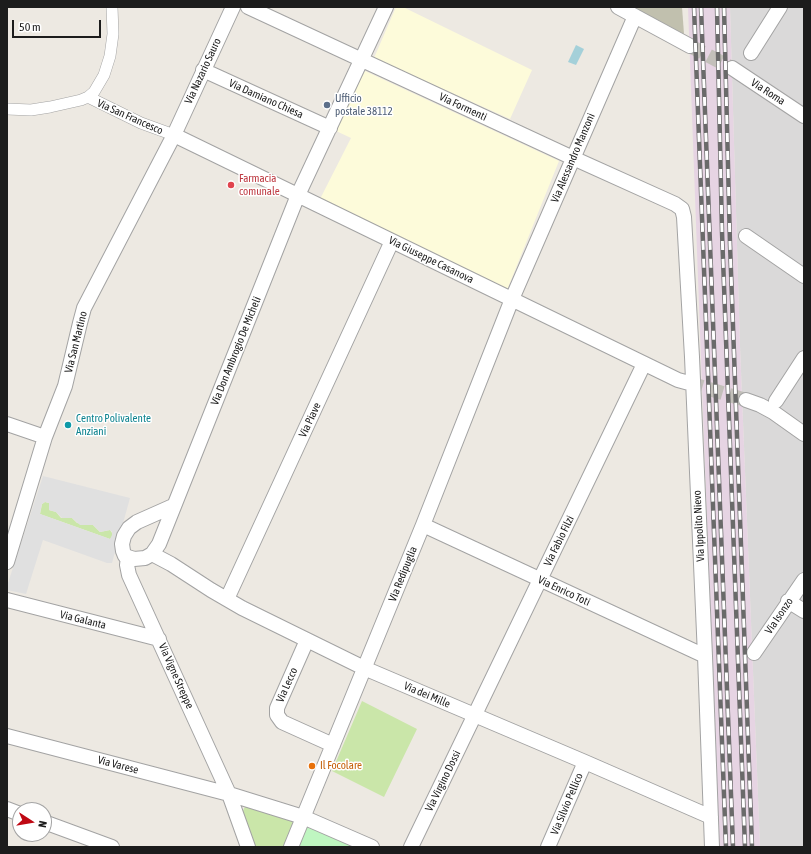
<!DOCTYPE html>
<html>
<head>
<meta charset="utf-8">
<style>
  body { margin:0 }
  #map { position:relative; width:811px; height:854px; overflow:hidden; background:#ede9e2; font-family:"Asap Condensed",sans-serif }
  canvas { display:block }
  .frame { position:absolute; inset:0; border:8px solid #1c1c1c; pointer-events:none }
  .north { position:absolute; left:12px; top:802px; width:40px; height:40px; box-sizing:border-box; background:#fff; border:1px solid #a4a4a4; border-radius:50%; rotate:102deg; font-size:11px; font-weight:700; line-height:16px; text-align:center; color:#1c1c1c }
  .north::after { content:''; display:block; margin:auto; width:14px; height:18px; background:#bf0813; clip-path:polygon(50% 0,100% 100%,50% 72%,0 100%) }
  .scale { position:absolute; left:12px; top:20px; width:89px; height:18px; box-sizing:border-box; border:2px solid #1c1c1c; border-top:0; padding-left:5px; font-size:12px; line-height:14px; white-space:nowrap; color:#1c1c1c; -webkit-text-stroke:3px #fff; paint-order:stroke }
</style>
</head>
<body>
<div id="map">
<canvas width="811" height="854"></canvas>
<div class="frame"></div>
<div class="north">N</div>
<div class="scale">50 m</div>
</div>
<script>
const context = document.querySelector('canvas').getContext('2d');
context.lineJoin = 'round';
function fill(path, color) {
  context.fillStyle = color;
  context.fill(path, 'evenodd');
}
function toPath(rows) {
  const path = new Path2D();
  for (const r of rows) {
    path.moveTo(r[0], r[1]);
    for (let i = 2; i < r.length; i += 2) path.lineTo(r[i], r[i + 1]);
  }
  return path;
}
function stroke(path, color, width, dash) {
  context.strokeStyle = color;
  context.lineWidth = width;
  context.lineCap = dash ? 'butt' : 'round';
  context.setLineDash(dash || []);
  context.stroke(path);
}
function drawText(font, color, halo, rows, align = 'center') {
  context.font = font + ' "Asap Condensed",sans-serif';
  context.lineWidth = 3;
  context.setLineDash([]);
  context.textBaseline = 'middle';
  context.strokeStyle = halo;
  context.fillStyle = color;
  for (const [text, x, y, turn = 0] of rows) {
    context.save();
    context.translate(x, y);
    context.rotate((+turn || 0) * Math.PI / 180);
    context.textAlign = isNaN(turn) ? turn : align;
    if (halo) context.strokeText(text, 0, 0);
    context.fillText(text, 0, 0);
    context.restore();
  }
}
const residential = toPath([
  [730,7,804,7,804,847,760,847,740,347]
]);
const industrial = toPath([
  [688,7,730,7,740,347,760,847,719,847]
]);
const education = toPath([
  [396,7,403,7,532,70,510,119,374,58],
  [365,71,559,161,507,290,318,203,351,138,334,130]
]);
const construction = toPath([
  [633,7,682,7,684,34]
]);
const grass = toPath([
  [45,502,49,503,49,510,56,512,61,518,72,518,77,523,93,525,100,532,110,530,112,533,112,537,110,539,40,514,42,504],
  [362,701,417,729,384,797,332,771],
  [247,802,294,822,283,847,253,847,242,813]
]);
const park = toPath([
  [308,824,362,847,298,847]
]);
const parking = toPath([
  [43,476,130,498,112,563,107,563,43,540,26,594,7,590,7,586],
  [45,502,49,503,49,510,56,512,62,518,72,518,80,525,93,525,100,532,110,530,112,532,112,535,110,539,40,514,42,504]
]);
const water = toPath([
  [576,45,584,49,576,65,568,62]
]);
const minorTunnel = toPath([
  [690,46,732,68],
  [689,383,746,400]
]);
const pedestrian = toPath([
  [88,97,141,123,174,135],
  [7,109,31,110,50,107,81,100,88,97,94,92,104,75,110,56,113,34,112,7]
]);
const minor = toPath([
  [248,7,573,158,675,204,682,209,684,217,692,357,705,656,712,847],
  [618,7,690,46],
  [751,53,780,7],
  [732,68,804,116],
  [203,70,330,128],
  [174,135,678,380,689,383],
  [746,236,804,276],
  [746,400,760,405,773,412,804,434],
  [776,401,804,358],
  [7,424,45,437],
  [173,506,137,522,129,528,124,536,122,544,123,551,125,556,134,559,145,558,152,554,159,544,298,195,386,7],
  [423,525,705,656],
  [152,554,171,564,211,590,242,608,364,668,585,762,711,817],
  [128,557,127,565,129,575,229,794,248,847],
  [7,562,45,437,65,386,80,323,84,308,174,135,233,7],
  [227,599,392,241],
  [7,600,159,639],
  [788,601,804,611],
  [307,640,277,708,277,715,282,722,333,745],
  [754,653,804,580],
  [7,736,229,794,303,817,372,847],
  [7,809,20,814],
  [44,822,112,847],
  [291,847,423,525,512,299,635,16],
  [411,847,643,366],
  [548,847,585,762]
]);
const rail = toPath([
  [694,7,726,847],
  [701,7,733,847],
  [717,7,722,232,745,847],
  [724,7,730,244,752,847]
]);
const markers = [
  [327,105,4,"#5c6f8a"],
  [231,185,4,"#e0444e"],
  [68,425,4,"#0f9aa8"],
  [312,766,4,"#e8710a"]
];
const streetNames = [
  ["Via Nazario Sauro",203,71,-65],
  ["Via Roma",768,92,33],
  ["Via Damiano Chiesa",266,99,24],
  ["Via Formenti",463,107,25],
  ["Via San Francesco",130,117,24],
  ["Via Alessandro Manzoni",573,158,-67],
  ["Via Giuseppe Casanova",431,260,26],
  ["Via San Martino",76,342,-76],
  ["Via Don Ambrogio De Micheli",236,351,-68],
  ["Via Piave",310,420,-65],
  ["Via Ippolito Nievo",699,526,-93],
  ["Via Fabio Filzi",559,541,-64],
  ["Via Redipuglia",403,574,-68],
  ["Via Enrico Toti",564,591,25],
  ["Via Isonzo",779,616,-56],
  ["Via Galanta",83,620,14],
  ["Via Vigne Streppe",176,676,66],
  ["Via Lecco",287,685,-66],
  ["Via dei Mille",427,695,23],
  ["Via Varese",118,765,15],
  ["Via Virgino Dossi",443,781,-64],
  ["Via Silvio Pellico",567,804,-67]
];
const serviceNames = [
  ["Ufficio",335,99],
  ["postale 38112",335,112]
];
const healthNames = [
  ["Farmacia",239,179],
  ["comunale",239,192]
];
const cultureNames = [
  ["Centro Polivalente",76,419],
  ["Anziani",76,432]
];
const foodNames = [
  ["Il Focolare",320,766]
];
fill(residential, '#dad9d9');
fill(industrial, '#e6d4e3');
fill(education, '#fdfbda');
fill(construction, '#c1c0ae');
fill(grass, '#cae6a9');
fill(park, '#bff6c1');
fill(parking, '#e0e0e0');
fill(water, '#a4d0d9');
stroke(minorTunnel, '#c3c0ba', 14, [14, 7]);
stroke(pedestrian, '#a3a3a3', 12);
stroke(minor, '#a3a3a3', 16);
stroke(pedestrian, '#fff', 11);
stroke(minor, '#fff', 14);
stroke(rail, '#6a6a6a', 4.5);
stroke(rail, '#fff', 3, [9]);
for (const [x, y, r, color] of markers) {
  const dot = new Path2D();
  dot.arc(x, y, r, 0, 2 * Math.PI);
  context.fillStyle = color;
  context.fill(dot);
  stroke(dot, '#fff', 1.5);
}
drawText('11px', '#1c1c1c', '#fff', streetNames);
drawText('11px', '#4e5e75', '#fff', serviceNames, 'left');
drawText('11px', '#be3a42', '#fff', healthNames, 'left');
drawText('11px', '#0d838f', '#fff', cultureNames, 'left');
drawText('11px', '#c56008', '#fff', foodNames, 'left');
</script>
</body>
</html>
